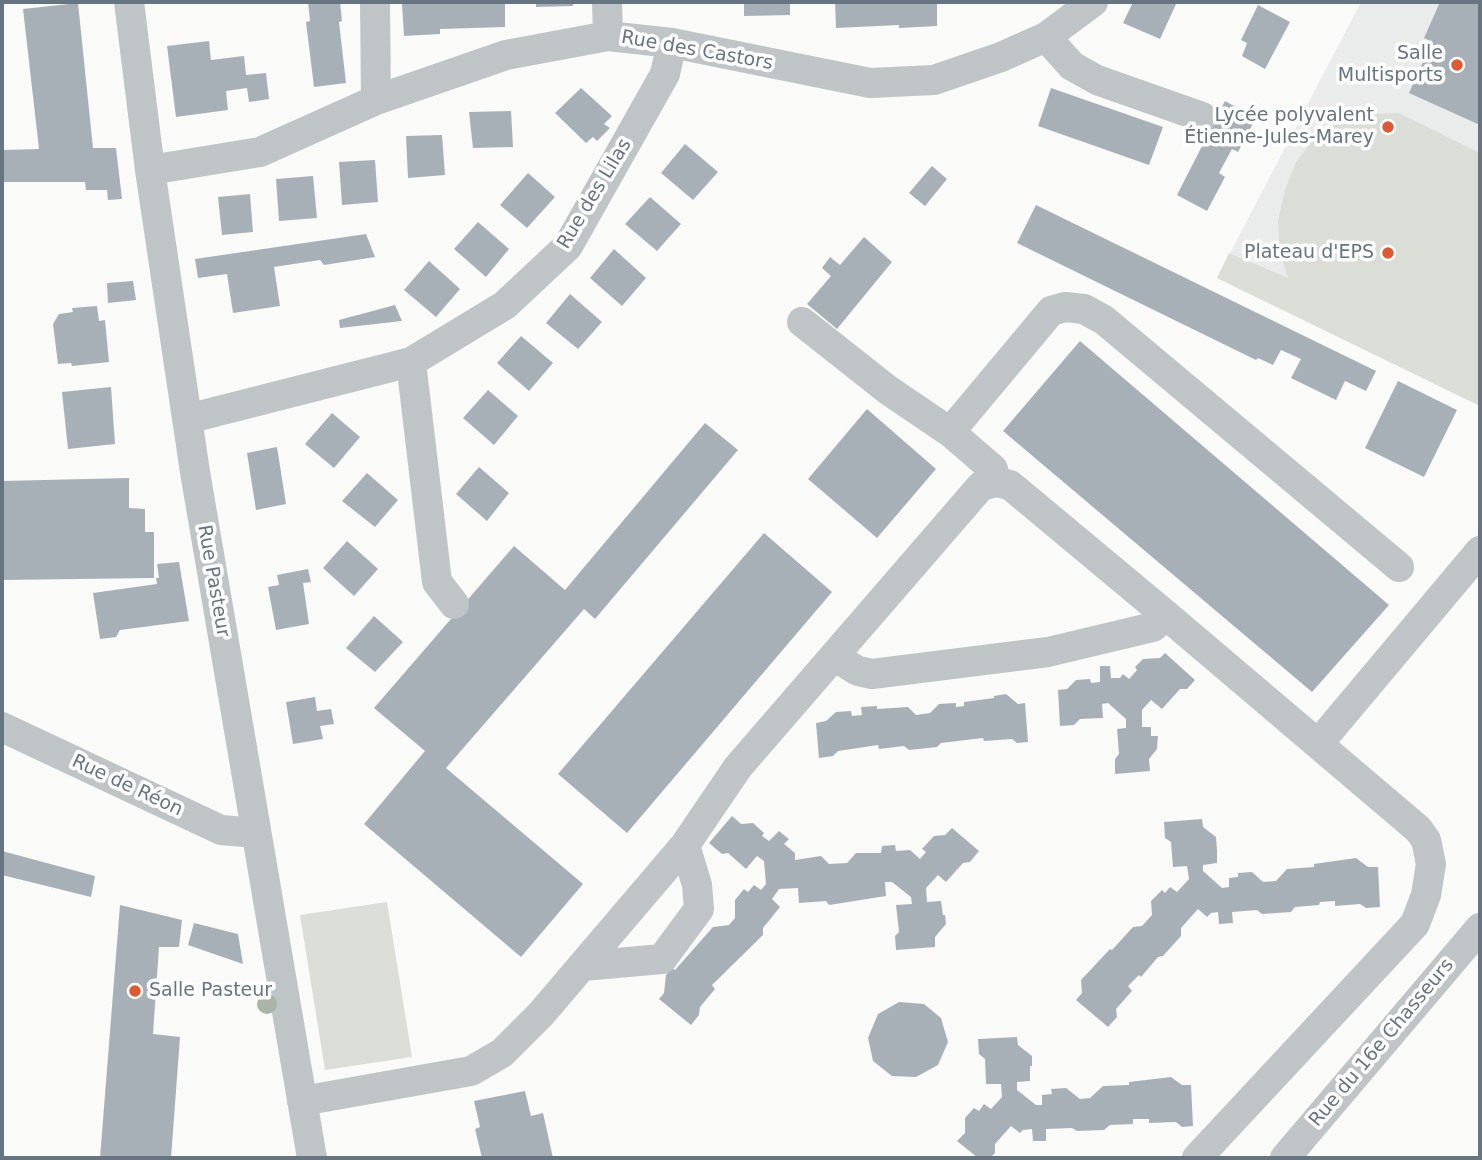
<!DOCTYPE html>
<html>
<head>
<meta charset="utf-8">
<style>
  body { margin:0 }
  #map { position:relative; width:1482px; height:1160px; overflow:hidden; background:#fafaf8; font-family:"DejaVu Sans",sans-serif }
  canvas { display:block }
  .frame { position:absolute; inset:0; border:4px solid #667581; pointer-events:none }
</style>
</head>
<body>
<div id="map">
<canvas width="1482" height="1160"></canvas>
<div class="frame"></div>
</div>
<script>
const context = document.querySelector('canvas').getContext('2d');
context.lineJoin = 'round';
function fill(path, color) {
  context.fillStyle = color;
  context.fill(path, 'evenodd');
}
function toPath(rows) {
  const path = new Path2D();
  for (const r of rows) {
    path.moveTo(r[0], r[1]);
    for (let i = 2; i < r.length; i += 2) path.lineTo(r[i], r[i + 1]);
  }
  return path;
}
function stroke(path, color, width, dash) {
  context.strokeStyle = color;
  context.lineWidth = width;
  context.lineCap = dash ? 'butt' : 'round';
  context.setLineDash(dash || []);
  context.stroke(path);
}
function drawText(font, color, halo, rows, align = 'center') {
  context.font = font + ' "DejaVu Sans",sans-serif';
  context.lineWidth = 7;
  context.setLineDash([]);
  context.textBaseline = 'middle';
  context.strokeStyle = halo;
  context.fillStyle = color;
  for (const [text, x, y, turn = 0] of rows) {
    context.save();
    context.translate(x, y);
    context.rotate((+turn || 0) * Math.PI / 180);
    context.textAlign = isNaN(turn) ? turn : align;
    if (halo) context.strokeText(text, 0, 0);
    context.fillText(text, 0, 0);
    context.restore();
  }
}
const built = toPath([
  [1361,2,1480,2,1480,406,1217,278]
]);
const green = toPath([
  [1399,113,1480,153,1480,406,1217,278,1229,253,1288,278,1280,252,1278,221,1285,190,1296,162,1312,141,1336,124,1367,114],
  [387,902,412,1057,325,1070,300,915]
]);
const building = toPath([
  [308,2,340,2,342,21,339,22,346,83,314,87,306,22,310,21],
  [440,2,505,2,505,27,440,29,440,34,404,36,402,4],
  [536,2,573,2,573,6,536,7],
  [744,2,790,2,790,15,744,16],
  [835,2,937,2,937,26,899,28,899,25,836,28],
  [1133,2,1177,2,1160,39,1123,23],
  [1440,2,1480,2,1480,125,1409,93,1432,42,1424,38],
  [78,3,93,148,116,148,122,199,108,200,107,190,86,190,85,182,2,182,2,150,39,149,23,9],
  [1258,5,1290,22,1265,69,1242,56,1247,43,1241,40],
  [209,41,211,60,244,56,246,75,266,73,269,99,249,102,247,88,226,91,228,110,176,117,167,46],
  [581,88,612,116,604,124,610,128,597,141,593,137,586,143,555,113],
  [1051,88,1163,127,1149,165,1038,126],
  [1225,101,1256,118,1238,152,1232,149,1219,173,1225,177,1207,211,1177,195],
  [511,111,513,147,473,148,469,112],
  [442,135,445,175,408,178,406,136],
  [685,144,718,172,693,200,661,173],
  [375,160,378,202,342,205,339,162],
  [932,166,947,179,925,206,909,193],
  [528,173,555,197,527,228,500,205],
  [313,176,317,218,279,221,276,179],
  [250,194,253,232,222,235,218,197],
  [650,197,681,224,657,251,625,224],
  [1036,205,1376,371,1366,391,1345,381,1336,400,1291,378,1301,359,1281,350,1273,365,1258,358,1256,360,1017,243],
  [478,222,509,249,486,277,454,249],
  [366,234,375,257,324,265,320,260,274,267,280,306,233,313,227,274,198,278,195,259],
  [864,237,892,262,837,329,807,304,831,276,822,268,830,257,840,265],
  [614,249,646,278,622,306,590,278],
  [429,261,460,289,436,317,404,290],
  [133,281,136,300,108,303,107,283],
  [570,294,602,322,578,349,546,323],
  [395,305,402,321,340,328,339,320],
  [97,306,99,321,105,320,109,362,72,366,71,363,58,364,53,324,59,314,73,312,72,308],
  [521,336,553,363,529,391,497,363],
  [1080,341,1389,605,1312,692,1003,431],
  [1398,381,1457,410,1424,477,1365,448],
  [111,387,115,444,68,449,62,392],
  [488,390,518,416,494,445,463,418],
  [867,409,936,469,877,538,808,479],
  [332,413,360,437,334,468,305,444],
  [705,423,738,450,595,619,584,609,446,768,583,884,521,957,364,824,425,751,374,708,514,546,565,590],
  [277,447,286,504,256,510,247,453],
  [479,467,509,493,487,521,456,494],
  [367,473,398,500,375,527,342,501],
  [129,478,129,508,145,509,145,532,154,532,154,578,2,580,2,481],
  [764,533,832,592,627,833,558,774],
  [347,541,378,569,354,596,323,568],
  [179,562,189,621,120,630,116,637,100,639,93,593,157,584,156,578,159,578,157,564],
  [308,569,311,582,303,583,309,624,276,630,268,587,279,585,277,575],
  [374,616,403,642,375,672,346,648],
  [1165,653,1195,680,1187,689,1180,689,1162,709,1151,700,1142,710,1142,727,1151,727,1151,736,1158,736,1157,749,1149,759,1150,771,1115,774,1115,759,1119,754,1117,729,1126,728,1126,719,1108,703,1102,704,1103,718,1080,719,1074,725,1060,726,1058,690,1067,689,1076,680,1090,679,1091,683,1100,682,1100,666,1110,666,1111,678,1120,678,1123,674,1129,679,1137,670,1135,667,1143,659,1160,658],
  [1006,694,1018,704,1025,703,1028,742,1017,743,1012,739,984,741,983,738,941,743,937,747,909,750,904,746,879,749,878,745,838,751,833,756,819,758,816,723,826,721,836,712,851,711,852,716,862,715,861,707,877,706,877,709,908,707,916,715,930,713,939,704,956,703,956,707,964,706,964,702,994,698,994,696],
  [315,697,317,711,331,709,334,724,320,726,323,739,293,744,286,702],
  [732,816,741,824,753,823,764,833,762,836,769,841,779,831,789,839,784,844,795,853,795,860,821,856,829,864,847,863,856,853,881,853,882,846,895,845,896,851,910,850,920,859,926,852,922,849,934,836,945,835,952,828,979,851,970,862,963,863,946,882,938,875,926,888,927,902,941,901,943,915,945,915,946,924,935,937,935,947,896,950,895,936,899,932,896,905,912,904,911,897,892,882,885,882,886,896,829,905,826,901,799,903,798,888,779,889,772,899,780,907,763,928,763,935,712,985,715,989,700,1007,699,1015,691,1025,659,999,664,993,666,975,672,968,675,970,713,927,729,925,735,918,735,900,744,889,748,892,754,885,761,890,766,884,764,861,757,856,746,869,728,853,722,854,709,843],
  [1202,819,1203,827,1216,837,1217,850,1217,863,1203,865,1203,871,1222,888,1229,887,1229,878,1238,877,1238,873,1252,872,1263,882,1276,881,1287,869,1314,867,1314,864,1356,858,1368,867,1378,867,1380,907,1366,908,1360,904,1335,906,1335,901,1320,902,1319,905,1295,907,1291,912,1262,914,1257,910,1232,912,1233,923,1219,924,1218,912,1211,913,1207,917,1198,909,1181,928,1181,936,1163,956,1158,957,1141,977,1139,975,1128,986,1132,991,1116,1009,1117,1017,1108,1027,1076,1000,1082,993,1081,980,1110,949,1112,950,1133,927,1142,926,1152,915,1151,901,1162,890,1165,893,1170,887,1177,892,1189,879,1187,866,1173,867,1171,842,1165,838,1164,822],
  [2,851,95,876,91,897,2,875],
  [120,905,182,920,179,947,159,947,153,1034,180,1037,171,1158,100,1158],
  [194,923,238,934,243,964,188,945],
  [899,1002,924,1004,941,1018,948,1042,938,1065,916,1077,892,1076,873,1061,868,1038,878,1014],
  [1017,1037,1018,1045,1032,1056,1032,1066,1030,1066,1030,1081,1017,1082,1017,1090,1036,1105,1042,1105,1042,1095,1052,1094,1051,1089,1066,1088,1080,1099,1090,1098,1103,1086,1129,1085,1129,1082,1171,1077,1182,1085,1191,1085,1193,1126,1182,1127,1176,1122,1149,1123,1149,1119,1133,1119,1133,1124,1110,1125,1104,1130,1077,1131,1072,1128,1046,1129,1046,1141,1033,1141,1032,1129,1023,1130,1020,1133,1011,1126,995,1144,995,1153,990,1158,978,1158,957,1141,965,1133,965,1118,974,1108,979,1111,984,1104,991,1109,1002,1097,1001,1084,986,1084,985,1059,979,1054,978,1039],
  [525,1091,531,1116,543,1113,553,1158,482,1158,475,1129,480,1127,474,1101]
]);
const minor = toPath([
  [129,2,150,170,195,472,312,1158],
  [375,2,376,100],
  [607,2,608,36],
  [1046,37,1072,66,1097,80,1202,117],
  [150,170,260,152,376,100,506,55,608,36,672,43,870,83,934,80,1001,57,1046,37,1093,2],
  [802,322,888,390,950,432,993,469,996,482],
  [411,362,437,582,454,604],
  [187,419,411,362,505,305,568,246,665,74,672,43],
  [950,432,1051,311,1065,307,1084,309,1104,320,1399,567],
  [835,657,858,671,872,674,1048,652,1153,627,1166,615],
  [2,727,221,830,256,833],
  [1318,744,1480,551],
  [583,966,662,959,699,909,697,885,685,845],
  [302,1101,471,1071,502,1053,541,1014,685,845,738,767,981,486,996,482,1010,485,1166,615,1418,829,1426,840,1431,864,1426,895,1415,924,1197,1158],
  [1285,1158,1480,928]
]);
const trees = [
  [267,1004]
];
const markers = [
  [1457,65,7,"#de5a33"],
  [1388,127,7,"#de5a33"],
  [1388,253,7,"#de5a33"],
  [135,991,7,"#de5a33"]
];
const streetNames = [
  ["Rue des Castors",697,51,10],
  ["Rue des Lilas",595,194,-59],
  ["Rue Pasteur",213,581,80],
  ["Rue de Réon",127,786,25],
  ["Rue du 16e Chasseurs",1382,1043,-50]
];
const poiNames = [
  ["Salle",1443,54],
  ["Multisports",1443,76],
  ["Lycée polyvalent",1374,116],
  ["Étienne-Jules-Marey",1374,138],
  ["Plateau d'EPS",1374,253],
  ["Salle Pasteur",149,991,"left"]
];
fill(built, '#eaebeb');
fill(green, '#daded7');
fill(building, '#a8b0b7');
stroke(minor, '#bfc4c7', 30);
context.fillStyle = '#aab4a7';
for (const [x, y] of trees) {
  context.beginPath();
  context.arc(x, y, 10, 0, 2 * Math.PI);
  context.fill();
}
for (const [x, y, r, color] of markers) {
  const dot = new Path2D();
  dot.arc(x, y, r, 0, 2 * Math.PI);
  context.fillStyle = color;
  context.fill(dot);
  stroke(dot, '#fff', 2.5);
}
drawText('19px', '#667581', '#fff', streetNames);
drawText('19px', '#667581', '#fff', poiNames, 'right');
</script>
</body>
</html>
